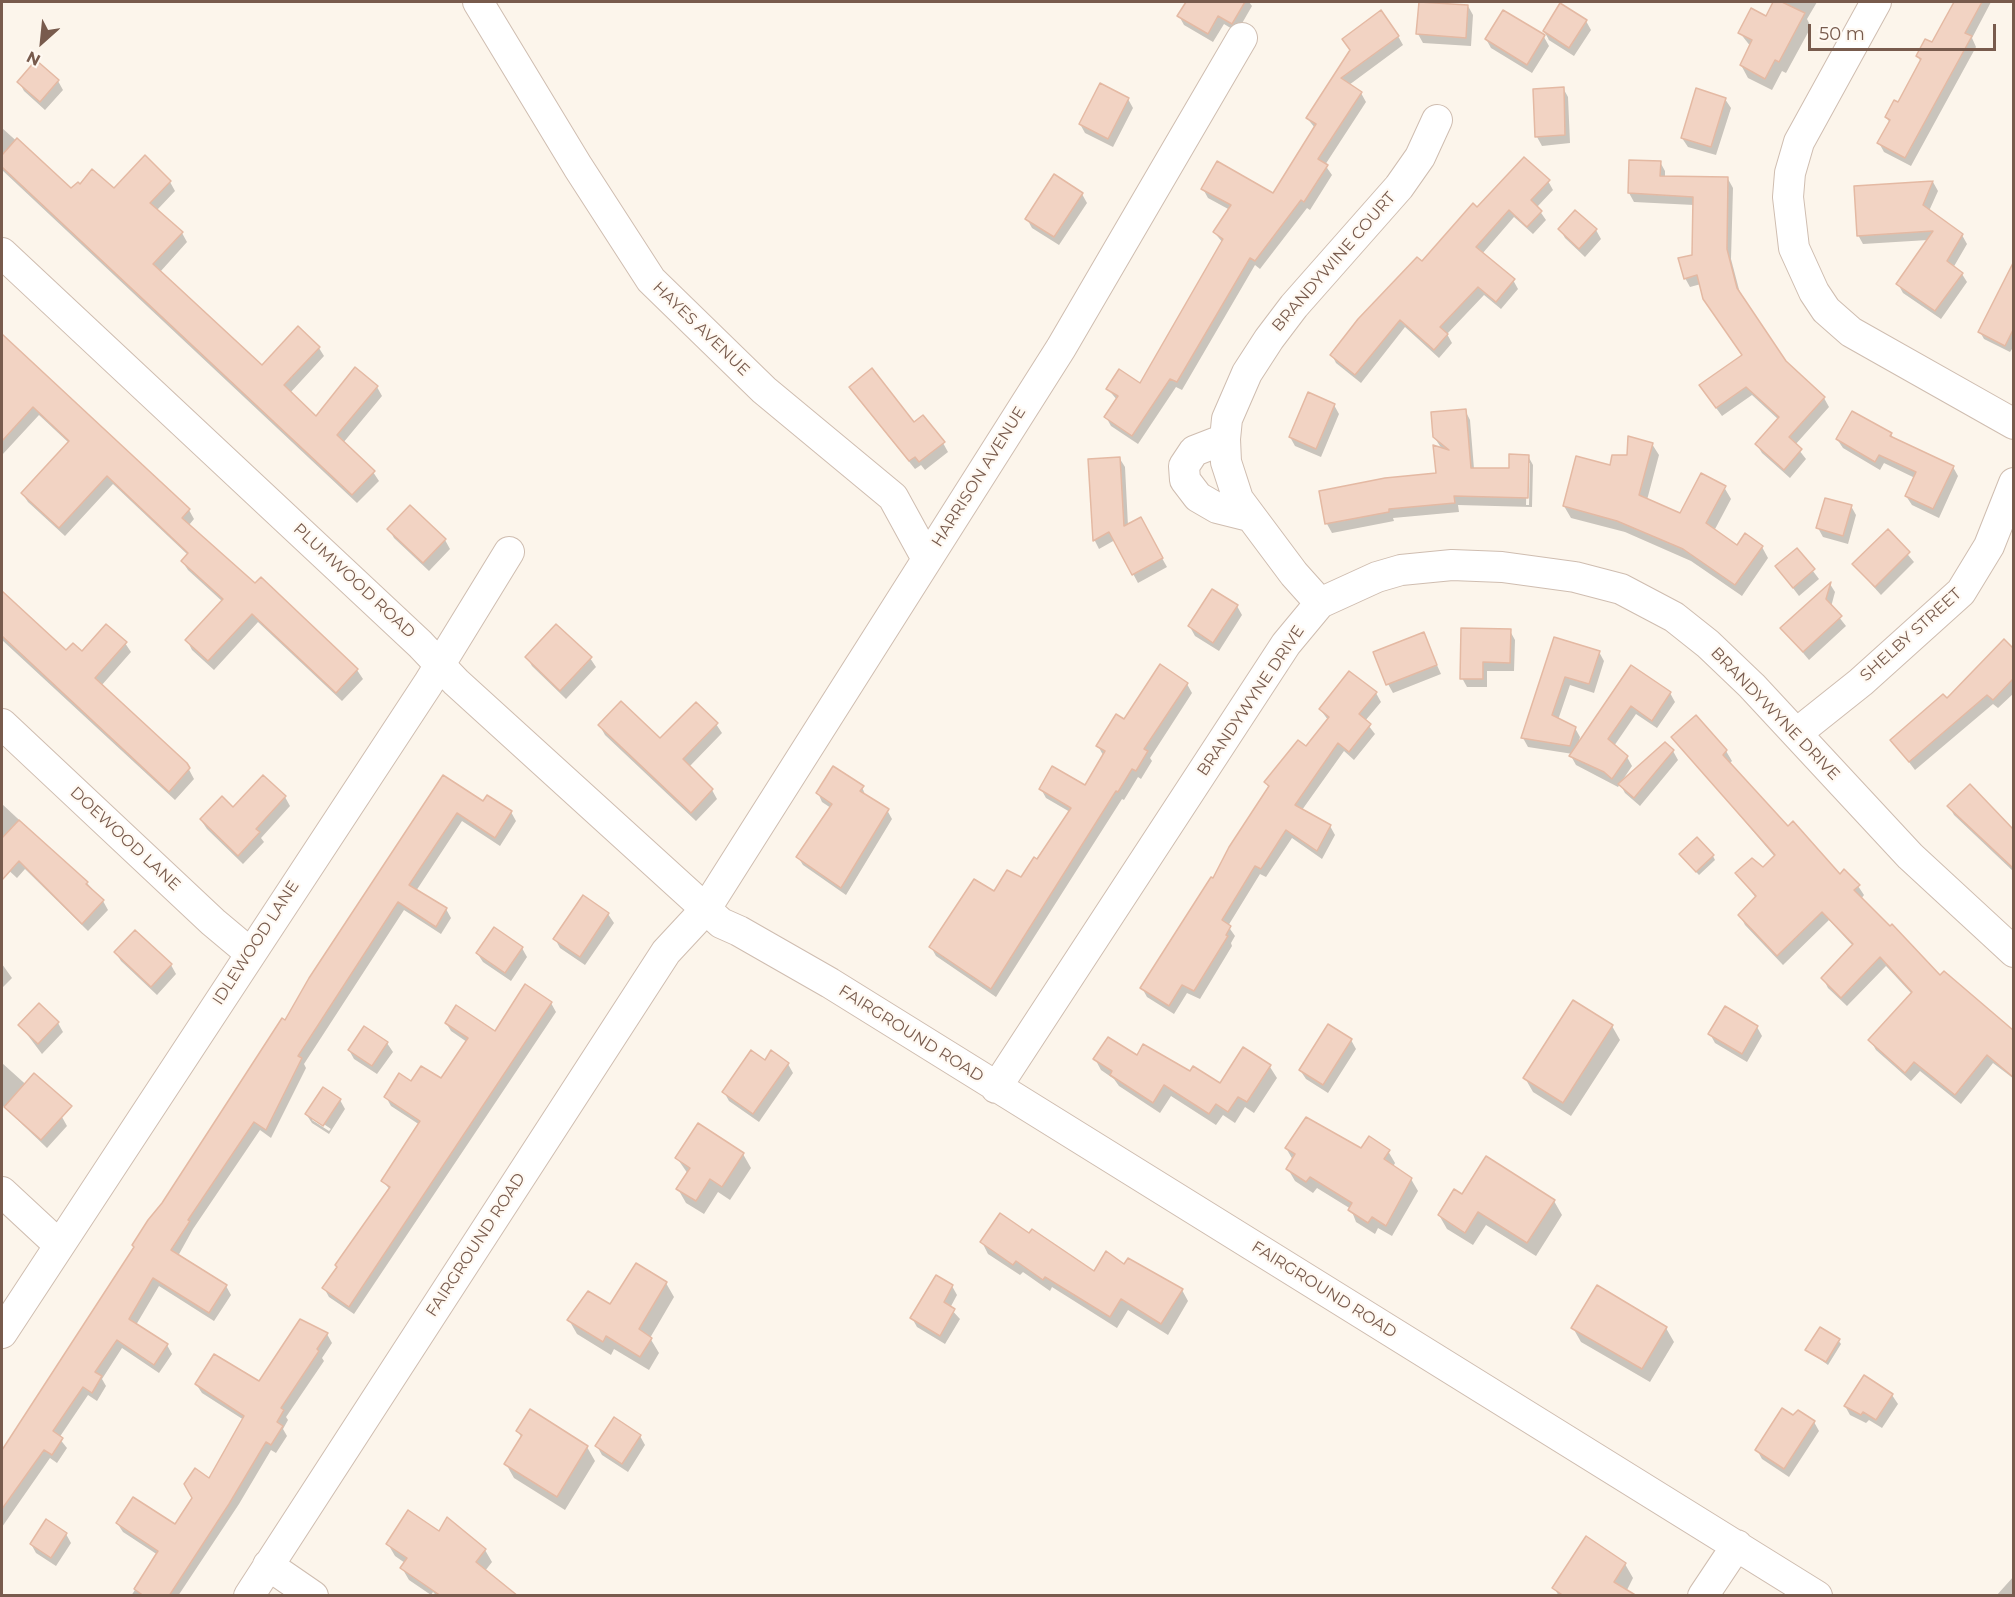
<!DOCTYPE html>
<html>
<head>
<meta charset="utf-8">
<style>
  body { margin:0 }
  #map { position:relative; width:2015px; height:1597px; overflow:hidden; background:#fcf5eb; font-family:Montserrat,sans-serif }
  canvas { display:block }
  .frame { position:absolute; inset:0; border:3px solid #785b4d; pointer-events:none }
  .north { position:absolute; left:12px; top:12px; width:60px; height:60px; -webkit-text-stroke:4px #fff9f2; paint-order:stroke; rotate:207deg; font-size:16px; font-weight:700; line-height:24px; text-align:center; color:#785b4d }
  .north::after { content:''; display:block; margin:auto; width:21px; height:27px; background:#785b4d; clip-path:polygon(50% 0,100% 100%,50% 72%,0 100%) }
  .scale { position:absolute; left:1808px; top:24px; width:188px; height:27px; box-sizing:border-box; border:3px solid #785b4d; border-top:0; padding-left:8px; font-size:18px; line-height:21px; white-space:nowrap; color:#785b4d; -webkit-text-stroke:4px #fff9f2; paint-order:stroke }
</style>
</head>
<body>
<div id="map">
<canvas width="2015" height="1597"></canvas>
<div class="frame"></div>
<div class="north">N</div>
<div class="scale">50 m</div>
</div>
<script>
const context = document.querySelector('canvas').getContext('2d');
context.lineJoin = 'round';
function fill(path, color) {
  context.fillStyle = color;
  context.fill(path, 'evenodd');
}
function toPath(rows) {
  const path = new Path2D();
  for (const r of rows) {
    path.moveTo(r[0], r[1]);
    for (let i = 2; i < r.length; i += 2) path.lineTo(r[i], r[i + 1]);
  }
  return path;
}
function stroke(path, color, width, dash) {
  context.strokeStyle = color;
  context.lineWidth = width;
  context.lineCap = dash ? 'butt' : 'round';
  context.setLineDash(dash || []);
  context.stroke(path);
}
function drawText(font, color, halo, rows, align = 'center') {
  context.font = font + ' Montserrat,sans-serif';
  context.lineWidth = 4.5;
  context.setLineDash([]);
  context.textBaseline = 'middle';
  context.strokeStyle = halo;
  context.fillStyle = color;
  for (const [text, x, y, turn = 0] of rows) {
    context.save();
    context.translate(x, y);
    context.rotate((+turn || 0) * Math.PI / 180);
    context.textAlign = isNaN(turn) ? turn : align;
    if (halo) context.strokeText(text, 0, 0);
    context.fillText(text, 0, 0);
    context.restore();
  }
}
const shadow = toPath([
  [1187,2,1249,2,1252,6,1237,32,1224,24,1213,42,1184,25,1179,16],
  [1775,2,1817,2,1807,19,1811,27,1786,73,1782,71,1772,90,1748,78,1741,65,1751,47,1740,33,1766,18],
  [1954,2,1991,2,1972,38,1976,47,1911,166,1884,152,1879,143,1890,123,1886,117,1899,104,1921,63,1918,56,1932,44],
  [1468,6,1473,15,1471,46,1423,43,1418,34],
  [1503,12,1549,40,1544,31,1586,21,1591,30,1574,56,1544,37,1549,46,1532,73,1491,48,1486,39],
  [1398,36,1403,45,1349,85,1361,93,1366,102,1325,165,1332,175,1310,210,1307,208,1260,269,1255,265,1182,390,1176,387,1138,444,1111,426,1106,417,1117,400,1108,389,1141,385,1223,243,1214,232,1230,210,1208,198,1203,189,1273,195,1315,128,1307,118,1352,51],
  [58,81,63,90,45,110,24,91,19,82],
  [1563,88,1568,97,1570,143,1542,146,1537,137],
  [1128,99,1133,108,1113,147,1085,133,1080,124],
  [1725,99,1731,108,1716,155,1688,147,1682,138],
  [2,128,71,190,114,190,170,182,175,191,157,210,182,233,187,242,160,272,262,367,319,348,324,356,290,393,316,418,377,387,382,396,343,443,373,472,379,481,357,503,2,170],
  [1660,162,1665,171,1665,177,1728,179,1733,188,1731,259,1741,297,1785,362,1824,398,1829,407,1795,445,1806,459,1790,478,1762,453,1757,445,1779,420,1752,395,1722,416,1706,394,1743,356,1701,284,1690,287,1685,278,1693,256,1694,205,1634,202,1629,193],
  [1548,181,1553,190,1537,207,1546,220,1533,234,1514,217,1482,254,1513,280,1518,289,1501,309,1484,295,1447,334,1452,343,1439,358,1405,327,1361,383,1336,363,1332,355,1477,209],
  [1933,182,1938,191,1929,211,1962,235,1967,244,1953,268,1962,274,1967,282,1941,319,1903,293,1898,284,1928,240,1863,244,1858,235,1855,188],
  [1082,194,1087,203,1059,245,1032,228,1027,219],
  [1560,229,1596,230,1601,239,1585,257,1565,238],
  [2014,280,2014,346,2010,352,1984,339,1980,332],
  [2,337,189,510,194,519,189,525,256,585,261,579,357,670,363,679,342,701,258,622,214,670,192,650,187,640,223,602,188,570,182,561,188,555,113,484,65,536,28,502,22,493,69,443,39,415,2,455,2,402,12,391,2,381],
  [856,396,913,424,943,443,948,452,925,470,921,465,915,469],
  [1334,405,1339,414,1321,457,1295,446,1290,437],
  [1465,410,1470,420,1474,469,1510,470,1528,456,1533,465,1532,507,1458,505,1459,512,1393,518,1394,521,1332,533,1327,524,1321,492,1437,475,1442,449,1434,437],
  [1527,463,1530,463,1529,505,1526,505],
  [1891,434,1894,440,1953,467,1958,476,1939,518,1912,505,1906,496,1915,478,1884,463,1880,470,1843,448,1837,439],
  [1652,444,1659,455,1647,500,1680,515,1724,487,1731,499,1714,531,1737,547,1762,547,1768,558,1742,596,1691,561,1625,532,1571,518,1564,506,1611,466],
  [1120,459,1125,467,1128,526,1140,519,1167,567,1138,583,1115,540,1099,549,1095,541,1090,460],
  [1851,506,1856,515,1848,544,1823,537,1818,528],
  [389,529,445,540,450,549,429,571,394,538],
  [1888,531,1914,562,1881,595,1854,565],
  [1797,550,1819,579,1799,596,1777,567],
  [1830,584,1835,592,1831,607,1846,626,1809,660,1782,628],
  [2,593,66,653,83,654,125,643,131,652,101,686,186,764,194,779,175,800,2,640],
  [1237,606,1242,615,1219,651,1195,636,1190,627],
  [1510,631,1515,640,1514,671,1487,671,1487,687,1467,687,1462,678],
  [1423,634,1441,674,1393,693,1388,684],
  [1555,638,1599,652,1604,661,1594,693,1570,685,1558,720,1575,728,1580,737,1578,744,1632,667,1670,693,1675,702,1657,728,1636,714,1614,746,1627,757,1632,766,1622,781,1673,751,1678,760,1640,806,1625,793,1620,784,1618,787,1576,765,1571,756,1573,754,1528,747,1523,738],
  [2004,641,2014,651,2014,693,1998,708,1993,704,1915,770,1892,740,1947,700],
  [527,657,590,658,596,667,566,699,532,666],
  [1187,684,1192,693,1150,758,1152,761,1141,779,1138,777,1124,800,1122,799,996,997,936,956,931,947,994,893,1022,879,1070,812,1046,798,1041,789,1085,787,1103,755,1098,746,1124,721],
  [1376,693,1381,702,1365,721,1375,734,1354,760,1344,751,1302,810,1330,826,1335,835,1322,859,1292,838,1266,877,1260,874,1228,926,1235,936,1231,943,1232,946,1200,999,1187,993,1174,1014,1147,997,1142,988,1214,881,1269,789,1266,782,1306,748,1328,720,1320,709],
  [1696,717,1726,751,1732,761,1729,764,1787,828,1840,876,1858,886,1864,895,1861,899,1940,978,1944,973,2014,1031,2014,1079,1993,1063,1961,1104,1920,1071,1911,1081,1876,1050,1870,1040,1912,994,1886,966,1847,1006,1828,988,1823,978,1853,946,1829,920,1783,965,1745,925,1740,915,1756,898,1737,873,1763,869,1775,857,1673,737],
  [716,724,722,733,689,767,712,790,717,799,696,821,605,735,600,726,660,741],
  [443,777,484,804,511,812,516,821,500,846,462,821,416,891,446,909,451,918,441,934,404,910,304,1064,306,1068,271,1138,260,1130,193,1229,178,1256,226,1286,231,1295,214,1321,159,1286,136,1325,167,1345,172,1354,159,1373,122,1348,102,1379,106,1386,97,1401,88,1395,59,1438,67,1448,57,1463,50,1458,2,1527,2,1451,229,1101,285,1022],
  [1970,786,2014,832,2014,872,1954,815,1949,806],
  [862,787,866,797,887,810,892,819,846,895,803,865,798,857,831,808,822,802,818,793],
  [285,797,290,806,261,838,264,842,243,864,207,829,201,820],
  [2,804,87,883,103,901,108,910,88,931,25,869,17,878,5,867,2,871],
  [1713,856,1715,860,1699,875,1683,858],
  [583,897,608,914,614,923,585,965,560,948,555,939],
  [522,948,527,957,511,981,483,962,477,953],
  [116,953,171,965,176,974,157,995,121,961],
  [2,964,12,978,2,988],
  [551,1003,556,1012,354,1314,329,1297,324,1288,390,1190,383,1181,420,1125,391,1106,386,1097,412,1083,442,1080,467,1042,451,1031,446,1023,496,1033],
  [58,1023,63,1032,42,1054,20,1025],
  [1612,1026,1620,1040,1571,1116,1533,1092,1525,1078],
  [1757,1027,1762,1036,1747,1062,1715,1043,1710,1034],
  [1351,1040,1356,1049,1328,1093,1306,1079,1300,1070],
  [387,1043,393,1052,377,1074,354,1059,349,1050],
  [1137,1058,1190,1073,1220,1085,1270,1067,1277,1078,1254,1113,1245,1107,1235,1123,1223,1115,1216,1125,1171,1096,1160,1113,1119,1086,1114,1079,1101,1070,1095,1059],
  [765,1062,788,1064,793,1073,759,1122,729,1101,724,1092],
  [2,1063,62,1117,67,1126,47,1148,2,1105],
  [340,1100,345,1109,329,1134,312,1123,306,1114],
  [312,1116,331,1129,329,1131,312,1120],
  [1286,1148,1388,1151,1395,1163,1393,1167,1411,1179,1418,1191,1392,1236,1378,1228,1375,1234,1356,1222,1351,1209,1317,1188,1313,1193,1295,1181,1288,1169,1293,1160],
  [743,1154,751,1168,730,1200,718,1192,704,1214,686,1203,678,1189,688,1174,677,1158],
  [1463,1196,1554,1201,1562,1215,1536,1256,1486,1225,1473,1245,1447,1229,1439,1215],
  [1030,1235,1095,1273,1182,1290,1188,1301,1168,1335,1128,1310,1117,1328,1052,1287,1050,1291,1023,1272,1020,1275,988,1254,982,1242],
  [666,1283,674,1297,650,1338,659,1353,649,1370,614,1349,611,1355,577,1334,569,1320,611,1306],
  [952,1286,957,1295,950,1308,960,1319,945,1344,917,1327,912,1318],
  [1573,1328,1666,1328,1674,1342,1650,1382,1581,1342],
  [327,1334,332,1343,322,1358,324,1361,286,1417,288,1420,283,1429,287,1436,276,1453,271,1450,239,1504,178,1596,131,1596,158,1555,123,1532,117,1523,175,1527,209,1480,244,1420,202,1393,196,1384,259,1383],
  [1838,1340,1841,1344,1828,1365,1807,1350],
  [1864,1377,1892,1395,1898,1404,1882,1428,1869,1420,1866,1423,1850,1415,1845,1406],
  [1794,1417,1814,1422,1819,1431,1789,1477,1762,1459,1757,1450],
  [518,1432,587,1447,595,1461,565,1510,514,1478,506,1464,522,1438],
  [640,1436,645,1445,628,1472,602,1455,597,1446],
  [440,1533,485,1550,492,1562,485,1571,509,1596,437,1596,433,1592,431,1595,409,1580,402,1568,405,1563,395,1556,388,1544],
  [66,1534,71,1543,56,1566,36,1553,31,1544],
  [1625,1564,1633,1578,1624,1596,1559,1596,1554,1588],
  [2014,1576,2014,1596,1996,1596]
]);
const building = toPath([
  [1186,2,1245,2,1232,24,1218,16,1208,34,1177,16,1186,2],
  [1419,2,1468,5,1466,38,1416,34,1419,2],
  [1773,2,1782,2,1805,13,1779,62,1775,60,1765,79,1740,65,1752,40,1738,33,1751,8,1766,16,1773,2],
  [1954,2,1982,2,1965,33,1972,36,1905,158,1877,143,1890,120,1885,117,1894,100,1898,102,1921,59,1916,56,1925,39,1932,42,1954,2],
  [1560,3,1587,20,1569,48,1543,31,1560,3],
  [1381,10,1399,36,1341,78,1362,92,1318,159,1328,165,1304,202,1301,200,1255,261,1250,258,1177,382,1170,379,1132,436,1104,417,1118,396,1106,389,1119,369,1140,383,1223,239,1213,232,1231,205,1201,189,1217,161,1273,193,1316,124,1306,118,1350,50,1342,39,1381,10],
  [1503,10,1545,35,1527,65,1485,39,1503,10],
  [36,60,59,80,40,102,17,82,36,60],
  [1100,83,1129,98,1108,139,1079,124,1100,83],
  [1564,87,1565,135,1535,137,1533,89,1564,87],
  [1696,88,1726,98,1711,147,1681,138,1696,88],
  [17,138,71,188,78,182,80,184,92,169,114,188,145,155,171,181,150,203,183,232,153,264,262,365,298,326,320,347,284,385,316,416,355,367,378,386,337,435,375,471,352,495,2,167,2,155,17,138],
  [1524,157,1550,180,1531,200,1542,211,1527,227,1509,210,1476,247,1515,279,1496,302,1478,287,1440,327,1448,334,1434,350,1400,320,1355,375,1330,355,1358,319,1417,257,1422,261,1473,203,1477,207,1524,157],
  [1629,160,1661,161,1660,176,1728,177,1727,249,1737,288,1786,361,1825,397,1789,437,1802,449,1784,470,1755,444,1779,417,1746,387,1716,408,1699,385,1742,355,1703,299,1697,275,1684,279,1678,258,1692,255,1693,197,1628,193,1629,160],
  [1054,174,1083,193,1054,237,1025,219,1054,174],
  [1933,181,1923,205,1963,234,1947,261,1963,273,1935,311,1896,284,1933,231,1857,236,1854,186,1933,181],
  [1575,210,1597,229,1579,249,1558,229,1575,210],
  [2013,263,2013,330,2005,346,1978,332,2013,263],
  [2,334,190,509,182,518,255,583,261,577,358,669,336,693,252,614,208,661,185,640,223,599,181,561,188,553,107,476,59,528,21,493,69,441,33,407,2,441,2,334],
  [872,368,914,422,923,415,945,442,919,462,915,457,909,461,849,387,872,368],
  [1308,392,1335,404,1316,449,1289,437,1308,392],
  [1466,409,1471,468,1509,468,1509,454,1529,455,1528,498,1454,496,1455,503,1389,509,1389,512,1325,524,1319,491,1385,478,1436,473,1433,445,1449,450,1433,437,1431,412,1466,409],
  [1852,411,1892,433,1890,436,1954,466,1933,509,1905,496,1916,472,1879,455,1875,462,1836,439,1852,411],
  [1628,436,1653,443,1639,495,1680,513,1701,473,1726,486,1706,523,1737,545,1745,533,1763,546,1735,585,1683,549,1617,521,1563,506,1576,456,1610,465,1612,455,1627,455,1628,436],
  [1120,457,1124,526,1141,517,1163,558,1132,575,1109,532,1093,541,1088,459,1120,457],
  [1825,498,1852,505,1843,536,1816,528,1825,498],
  [410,505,446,539,423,563,387,529,410,505],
  [1888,529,1910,552,1875,587,1852,564,1888,529],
  [1797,548,1815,569,1793,588,1775,566,1797,548],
  [1831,582,1826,599,1842,616,1803,652,1780,628,1831,582],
  [1212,589,1238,605,1213,643,1188,626,1212,589],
  [2,591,66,650,73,643,82,651,106,624,127,642,95,678,187,763,190,768,169,792,2,636,2,591],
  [556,624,592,657,560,691,525,657,556,624],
  [1461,628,1511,629,1510,663,1483,662,1483,679,1460,679,1461,628],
  [1424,632,1437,665,1386,685,1373,652,1424,632],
  [1554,637,1600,651,1589,684,1565,677,1552,715,1576,727,1570,746,1521,738,1554,637],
  [2004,639,2013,648,2013,679,1993,700,1987,695,1909,762,1890,740,1943,694,1947,698,2004,639],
  [1160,664,1188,683,1144,749,1148,751,1136,771,1132,769,1118,792,1116,791,991,989,929,947,974,879,994,891,1007,870,1021,877,1034,857,1037,859,1071,808,1039,789,1052,766,1085,785,1105,751,1096,746,1116,714,1124,719,1160,664],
  [1631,665,1671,692,1652,721,1631,706,1608,739,1628,756,1612,779,1604,772,1569,756,1631,665],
  [1349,671,1377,692,1359,714,1371,724,1349,752,1338,743,1295,805,1331,825,1317,851,1286,830,1261,869,1255,866,1222,920,1231,926,1226,935,1228,936,1194,991,1182,985,1169,1006,1140,988,1211,877,1213,878,1229,847,1269,786,1264,782,1298,740,1306,746,1329,717,1319,709,1349,671],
  [621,701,660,738,696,702,718,723,683,759,713,789,691,813,598,725,621,701],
  [1696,715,1727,750,1723,755,1788,826,1793,821,1840,874,1844,869,1860,885,1854,890,1890,926,1892,924,1940,975,1944,971,2013,1030,2013,1077,1987,1055,1955,1095,1914,1062,1905,1073,1868,1040,1912,992,1880,957,1841,998,1821,978,1853,944,1822,912,1777,956,1738,915,1756,896,1735,873,1752,858,1763,867,1775,855,1671,737,1696,715],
  [1665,742,1674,750,1634,798,1618,784,1665,742],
  [833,766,864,786,860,791,889,809,841,888,796,857,832,804,816,793,833,766],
  [263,775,286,796,256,829,260,832,238,856,200,819,222,796,233,807,263,775],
  [443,775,483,801,487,795,512,811,495,838,457,813,409,885,447,908,436,927,398,902,298,1056,302,1058,266,1130,254,1122,188,1220,190,1221,171,1250,227,1285,209,1313,153,1278,129,1319,168,1344,154,1365,117,1340,95,1372,102,1376,92,1393,83,1387,53,1431,63,1438,52,1455,44,1450,2,1509,2,1450,134,1247,132,1245,148,1220,162,1203,282,1018,285,1020,309,978,443,775],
  [1970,784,2013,829,2013,868,1947,806,1970,784],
  [19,820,88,882,86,884,104,900,82,924,19,861,2,880,2,838,19,820],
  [1697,837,1714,855,1696,872,1679,854,1697,837],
  [583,895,609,913,580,957,553,939,583,895],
  [494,927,523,947,505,973,476,953,494,927],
  [135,930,172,964,151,987,114,952,135,930],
  [525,984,552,1002,349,1307,322,1288,337,1267,335,1265,390,1187,381,1181,420,1121,384,1097,399,1073,411,1081,421,1066,441,1078,468,1038,445,1023,456,1005,495,1031,525,984],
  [1573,1000,1613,1025,1563,1103,1523,1078,1573,1000],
  [39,1003,59,1022,38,1044,18,1025,39,1003],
  [1725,1006,1758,1026,1742,1054,1708,1034,1725,1006],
  [1328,1024,1352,1039,1323,1085,1299,1070,1328,1024],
  [364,1026,388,1042,372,1066,348,1050,364,1026],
  [1108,1037,1137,1055,1143,1044,1190,1071,1193,1066,1220,1083,1243,1047,1271,1065,1247,1102,1238,1097,1228,1112,1216,1104,1209,1114,1164,1085,1153,1103,1110,1075,1112,1071,1093,1059,1108,1037],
  [751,1050,765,1060,771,1050,789,1063,753,1114,722,1092,751,1050],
  [34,1073,72,1106,41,1140,4,1107,34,1073],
  [323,1087,341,1099,323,1126,305,1114,323,1087],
  [1306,1117,1361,1148,1369,1136,1390,1150,1384,1159,1412,1178,1386,1226,1372,1217,1368,1223,1348,1210,1352,1203,1310,1177,1306,1182,1286,1169,1295,1154,1285,1148,1306,1117],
  [698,1123,744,1153,722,1187,710,1179,696,1201,676,1189,690,1168,675,1158,698,1123],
  [1486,1156,1555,1200,1527,1243,1478,1212,1465,1233,1438,1215,1454,1189,1462,1194,1486,1156],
  [1000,1213,1029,1233,1032,1229,1094,1271,1106,1251,1124,1264,1128,1258,1183,1289,1161,1324,1121,1299,1110,1317,1045,1277,1043,1280,1016,1261,1013,1265,980,1242,1000,1213],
  [636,1263,667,1282,639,1329,652,1338,640,1357,606,1336,603,1342,567,1320,588,1291,610,1304,636,1263],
  [936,1275,953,1285,944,1302,955,1309,940,1336,910,1318,936,1275],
  [1597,1285,1667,1327,1642,1369,1571,1328,1597,1285],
  [300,1319,328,1333,317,1349,319,1351,281,1408,284,1410,277,1422,283,1426,271,1445,266,1442,229,1504,169,1596,144,1596,134,1589,158,1551,116,1523,133,1497,175,1524,192,1498,184,1484,195,1468,209,1478,244,1416,195,1384,214,1354,259,1381,300,1319],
  [1820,1327,1840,1339,1826,1362,1805,1350,1820,1327],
  [1864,1375,1893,1394,1876,1420,1863,1412,1861,1415,1844,1406,1864,1375],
  [1782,1408,1793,1415,1798,1410,1815,1421,1784,1469,1755,1450,1782,1408],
  [530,1409,588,1446,557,1497,504,1464,522,1435,516,1431,530,1409],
  [614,1417,641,1435,622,1464,595,1446,614,1417],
  [408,1510,439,1531,447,1517,486,1549,476,1562,518,1596,441,1596,400,1568,407,1558,386,1544,408,1510],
  [46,1519,67,1533,51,1558,30,1544,46,1519],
  [1586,1536,1626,1563,1614,1582,1637,1596,1564,1596,1552,1588,1586,1536]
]);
const minor = toPath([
  [478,2,578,167,651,280,764,390,893,497,927,559],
  [1876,2,1799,142,1790,173,1788,197,1794,248,1814,292,1826,310,1851,332,2014,424],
  [2,253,420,644,456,682,721,923,739,931,830,983,1817,1596],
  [1225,439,1194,451,1184,466,1185,480,1198,497,1217,508,1249,516],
  [1320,603,1294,574,1238,499,1226,462,1225,439,1227,419,1247,373,1269,339,1294,306,1399,187,1420,157,1437,120],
  [2,724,213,922,250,953],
  [1797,733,1861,682,1961,592,1989,546,2014,483],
  [996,1088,1286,644,1320,603,1377,577,1401,570,1452,565,1502,567,1575,577,1621,589,1674,617,1708,644,1752,686,1910,856,2014,952],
  [2,1192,58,1244],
  [2,1333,428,684,509,552],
  [268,1565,313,1596],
  [249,1596,666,952,705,910,1061,348,1242,38],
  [1703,1596,1737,1545]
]);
const streetNames = [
  ["BRANDYWINE COURT",1334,262,-49],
  ["HAYES AVENUE",701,329,44],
  ["HARRISON AVENUE",979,477,-58],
  ["PLUMWOOD ROAD",354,581,43],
  ["SHELBY STREET",1911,635,-42],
  ["BRANDYWYNE DRIVE",1251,701,-56],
  ["BRANDYWYNE DRIVE",1775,714,46],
  ["DOEWOOD LANE",125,839,43],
  ["IDLEWOOD LANE",256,943,-57],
  ["FAIRGROUND ROAD",911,1034,32],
  ["FAIRGROUND ROAD",476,1245,-57],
  ["FAIRGROUND ROAD",1324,1290,32]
];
fill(shadow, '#0003');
fill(building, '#f2d3c3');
stroke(building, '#e4b9a3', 1.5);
stroke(minor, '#cfbdb0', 32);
stroke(minor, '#fff', 30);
drawText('16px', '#785b4d', '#fff9f2', streetNames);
</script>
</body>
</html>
